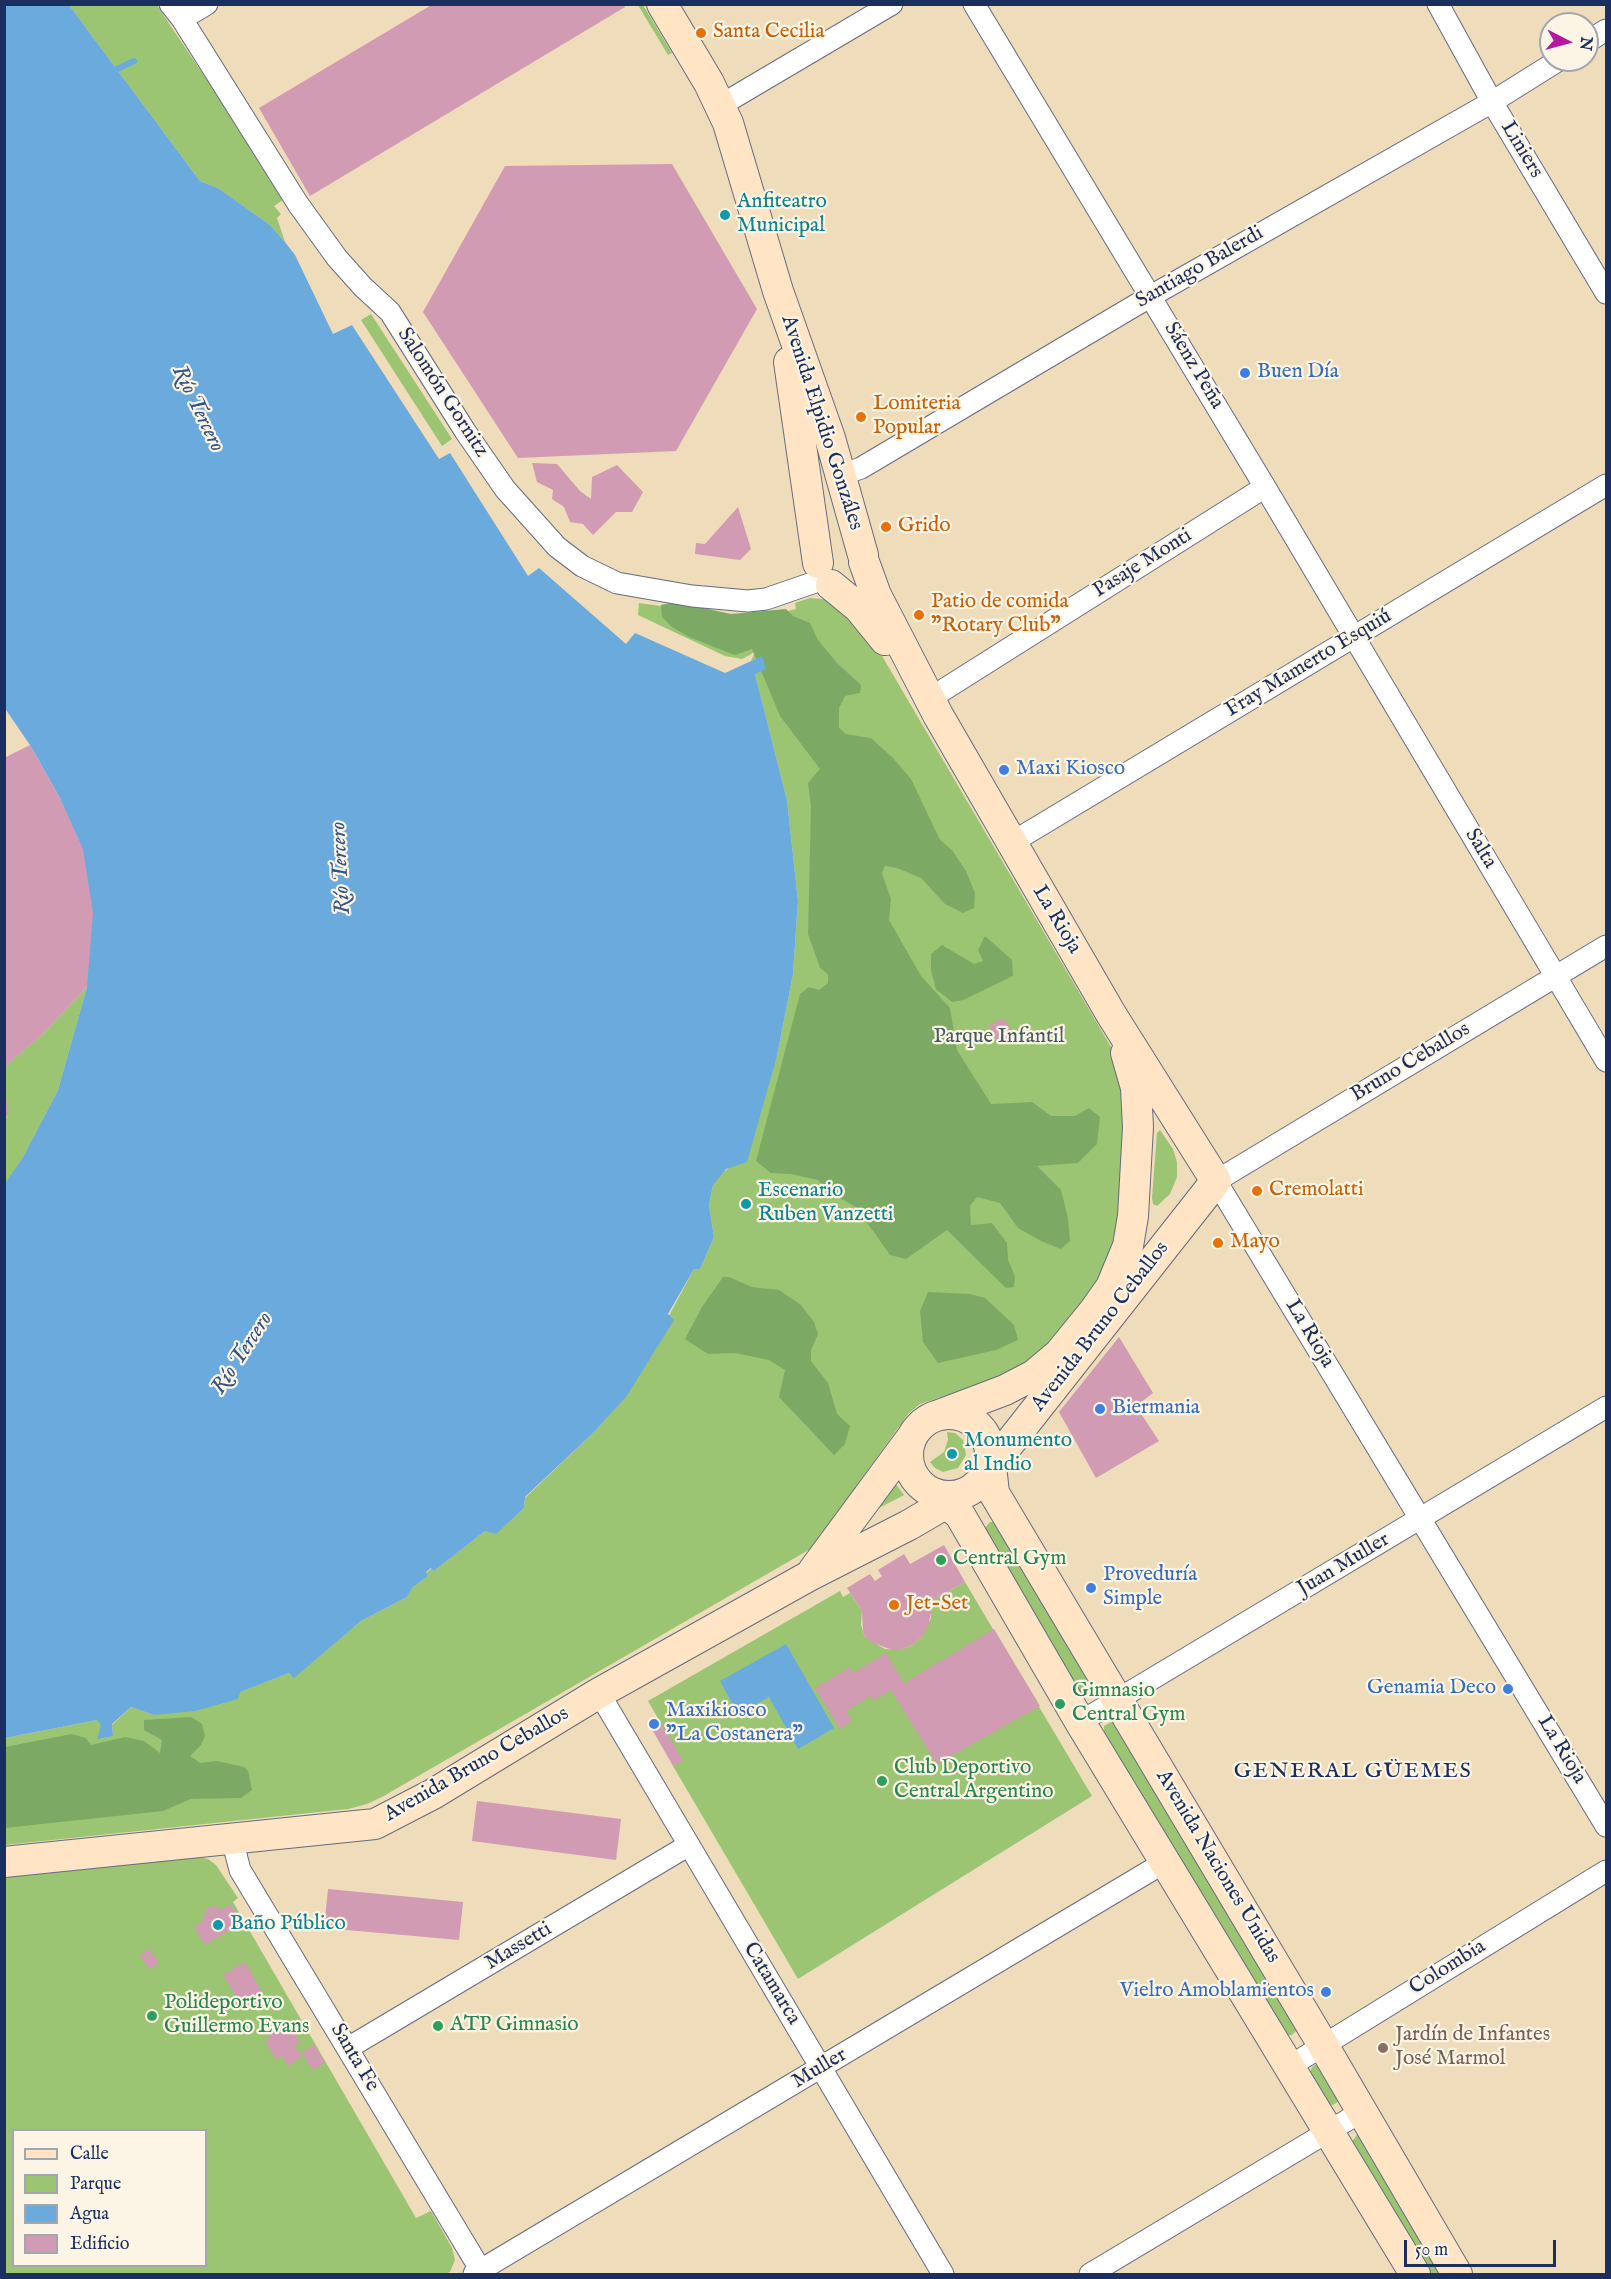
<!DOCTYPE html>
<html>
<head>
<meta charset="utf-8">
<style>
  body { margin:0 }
  #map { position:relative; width:1611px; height:2279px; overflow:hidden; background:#eedcba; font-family:"IM FELL English",serif }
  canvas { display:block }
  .frame { position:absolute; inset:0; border:6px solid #1b2f5e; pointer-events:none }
  .legend { position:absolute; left:12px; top:2129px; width:195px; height:138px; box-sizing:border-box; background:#fcf5e5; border:2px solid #a2a6af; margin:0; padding:8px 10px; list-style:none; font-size:18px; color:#1b2f5e }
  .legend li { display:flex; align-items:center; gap:12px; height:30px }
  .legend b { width:30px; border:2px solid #a2a6af }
  .north { position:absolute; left:1539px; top:12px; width:60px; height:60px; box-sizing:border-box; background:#fcf5e5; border:2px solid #a2a6af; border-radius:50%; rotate:96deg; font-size:16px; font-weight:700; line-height:24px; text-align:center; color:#1b2f5e }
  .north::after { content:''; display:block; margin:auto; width:21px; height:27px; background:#b5179e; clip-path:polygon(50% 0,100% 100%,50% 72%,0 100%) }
  .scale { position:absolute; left:1404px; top:2240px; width:152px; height:27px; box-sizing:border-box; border:3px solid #1b2f5e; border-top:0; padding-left:8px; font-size:18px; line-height:21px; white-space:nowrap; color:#1b2f5e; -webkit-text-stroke:4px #fcf5e5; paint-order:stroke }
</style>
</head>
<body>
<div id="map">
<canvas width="1611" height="2279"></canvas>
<div class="frame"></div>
<ul class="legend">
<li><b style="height:8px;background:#ffe4c6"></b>Calle</li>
<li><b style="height:16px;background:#9bc572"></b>Parque</li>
<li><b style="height:16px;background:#6aaadd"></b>Agua</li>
<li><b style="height:16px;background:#d09bb3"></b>Edificio</li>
</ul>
<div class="north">N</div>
<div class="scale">50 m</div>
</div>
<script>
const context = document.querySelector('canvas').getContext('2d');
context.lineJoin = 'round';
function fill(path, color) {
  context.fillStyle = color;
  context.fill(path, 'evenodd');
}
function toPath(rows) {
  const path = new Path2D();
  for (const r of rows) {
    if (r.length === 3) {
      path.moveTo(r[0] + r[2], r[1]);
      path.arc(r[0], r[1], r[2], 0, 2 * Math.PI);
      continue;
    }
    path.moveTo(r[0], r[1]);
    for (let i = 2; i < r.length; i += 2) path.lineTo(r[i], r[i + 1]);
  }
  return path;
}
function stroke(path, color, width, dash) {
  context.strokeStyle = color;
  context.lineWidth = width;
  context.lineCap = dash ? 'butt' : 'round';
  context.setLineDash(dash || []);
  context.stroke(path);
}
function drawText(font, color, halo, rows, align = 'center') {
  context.font = font + ' "IM FELL English",serif';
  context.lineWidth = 4.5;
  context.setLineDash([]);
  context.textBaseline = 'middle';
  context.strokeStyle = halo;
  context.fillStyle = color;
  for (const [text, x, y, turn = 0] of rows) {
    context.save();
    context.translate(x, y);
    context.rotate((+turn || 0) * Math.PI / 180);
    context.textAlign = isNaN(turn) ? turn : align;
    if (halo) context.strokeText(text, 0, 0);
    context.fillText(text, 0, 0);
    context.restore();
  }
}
const green = toPath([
  [156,4,286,198,274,206,281,214,277,218,285,242,270,225,218,188,200,181,69,5],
  [638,5,643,5,672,53,668,55],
  [371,314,452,439,442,446,361,320],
  [810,598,831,600,868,632,1121,1064,1129,1135,1110,1278,1027,1368,920,1404,908,1414,812,1548,382,1797,367,1804,348,1809,5,1845,5,1738,97,1720,113,1736,112,1725,131,1707,154,1715,239,1692,289,1673,294,1677,361,1621,407,1597,413,1587,428,1576,426,1573,432,1568,434,1571,485,1531,496,1533,524,1508,525,1498,592,1434,626,1396,694,1269,700,1269,714,1237,709,1205,713,1185,720,1174,732,1166,777,1056,793,974,798,901,787,800,755,674,762,657,751,661,755,652,742,659,725,656,638,615,639,603,745,618,773,615,796,609,795,603],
  [87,987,58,1090,23,1157,5,1185,5,1120,8,1116,8,1102,4,1101,6,1065,42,1035],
  [1160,1130,1173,1149,1177,1162,1177,1177,1170,1194,1157,1206,1153,1204,1152,1198,1157,1133],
  [947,1432,955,1433,963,1440,966,1455,958,1468,943,1472,935,1468,930,1462,944,1452,948,1440],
  [895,1483,904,1495,877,1509,877,1508],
  [990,1522,995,1522,1092,1687,1088,1692,1081,1693,1077,1688,985,1528],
  [965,1582,1092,1796,798,1979,673,1766,682,1760,648,1701,840,1591,843,1597,850,1593,862,1611,861,1625,865,1637,885,1649,901,1650,912,1645,922,1637,931,1618,931,1601],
  [1113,1721,1297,2030,1292,2035,1286,2035,1104,1734,1104,1726],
  [192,1856,208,1859,216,1865,238,1898,233,1902,416,2218,431,2211,452,2248,455,2260,450,2272,445,2274,5,2274,5,1877],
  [14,2130,206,2130,206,2266,14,2266],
  [1315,2065,1323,2065,1339,2101,1333,2105,1327,2104,1309,2075,1312,2067],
  [1357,2135,1362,2135,1448,2274,1428,2274,1351,2143]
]);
const forest = toPath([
  [675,602,731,614,786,609,793,616,810,623,818,640,837,663,861,685,860,693,845,696,839,708,839,728,846,734,871,738,893,758,911,779,940,840,952,850,966,871,975,893,974,908,963,913,945,904,921,878,897,868,885,866,882,873,891,899,889,920,921,976,950,1008,957,1050,991,1104,1032,1102,1051,1116,1075,1116,1089,1108,1100,1117,1097,1144,1078,1163,1037,1166,1061,1190,1068,1218,1070,1241,1061,1249,1043,1242,1018,1228,1000,1203,977,1197,970,1206,971,1225,992,1223,1007,1243,1008,1260,1015,1276,1014,1287,1006,1288,947,1230,906,1259,890,1255,856,1207,829,1192,818,1180,791,1174,771,1173,756,1161,800,994,809,987,819,990,828,983,828,974,820,968,808,934,811,806,808,783,820,769,780,716,752,649,735,655,689,637,672,627,662,617,661,605],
  [985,936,1012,960,1013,976,963,1000,952,1002,936,989,931,970,931,954,942,945,974,964,983,961,978,950],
  [723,1277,729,1277,752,1287,779,1290,801,1305,814,1322,818,1334,811,1350,811,1361,828,1383,837,1414,850,1426,845,1444,834,1455,779,1397,785,1370,769,1360,735,1353,708,1354,685,1339,702,1307],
  [928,1292,970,1294,985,1298,1014,1325,1018,1340,996,1350,938,1363,923,1342,920,1311],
  [191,1717,202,1724,205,1736,201,1745,190,1756,200,1763,217,1761,244,1767,248,1771,252,1790,241,1798,191,1799,163,1811,5,1828,5,1747,72,1734,86,1738,91,1745,125,1737,144,1741,160,1753,162,1740,144,1730,144,1720]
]);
const water = toPath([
  [5,5,69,5,200,181,218,188,270,225,285,242,295,255,333,334,352,325,439,459,450,453,528,576,539,568,626,644,635,633,725,673,762,656,766,669,755,674,787,800,798,901,793,974,777,1056,747,1162,726,1169,713,1185,709,1205,714,1237,700,1269,694,1269,668,1314,674,1320,626,1397,592,1434,525,1497,524,1508,496,1534,485,1531,434,1571,431,1568,426,1572,428,1576,413,1587,407,1597,361,1621,294,1678,289,1673,240,1692,238,1699,195,1711,154,1715,131,1707,112,1724,113,1736,97,1739,101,1725,97,1720,5,1738,4,1185,23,1157,58,1090,87,987,61,800,30,745,4,707],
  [786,1644,834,1728,798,1749,769,1697,738,1714,720,1681]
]);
const stream = toPath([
  [117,69,134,61]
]);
const building = toPath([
  [433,4,624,4,625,7,310,196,259,108],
  [672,164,757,309,676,451,518,458,423,312,505,166],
  [532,463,557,464,580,491,591,499,592,477,617,465,643,492,632,512,616,512,593,535,583,524,570,522,564,507,552,499,553,490,537,482],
  [738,507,751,549,740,560,695,554,696,543,705,544],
  [30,745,61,800,83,849,93,913,87,987,42,1035,4,1067,4,758],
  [1004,1018,1014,1037,999,1045,989,1025],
  [4,1101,8,1102,8,1116,4,1120],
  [1119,1337,1153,1393,1136,1406,1159,1441,1096,1478,1059,1412],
  [944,1545,965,1582,931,1601,932,1608,928,1627,922,1637,912,1645,901,1650,892,1650,871,1642,865,1637,863,1631,862,1611,847,1588,870,1574,875,1581,882,1576,878,1570,904,1554,910,1564],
  [994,1629,1040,1706,937,1764,891,1690,874,1700,871,1696,846,1711,852,1721,840,1729,815,1688,850,1667,853,1673,886,1653,904,1683],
  [659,1719,683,1761,673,1766,649,1724],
  [477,1801,621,1819,616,1860,472,1841],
  [328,1889,463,1902,459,1940,324,1928],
  [231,1904,242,1923,205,1945,194,1927,204,1920,204,1914,208,1908,216,1906,222,1910],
  [150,1949,159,1964,149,1969,140,1955],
  [245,1962,266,1999,245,2011,223,1975],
  [278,2019,285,2029,290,2026,300,2042,295,2045,302,2057,288,2066,282,2056,276,2059,265,2041,270,2038,264,2027],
  [314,2045,325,2062,312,2070,302,2052]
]);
const minor = toPath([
  [170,4,182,19,298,204,337,258,363,287,390,312,465,431,505,489,557,547,582,566,617,583,692,596,748,601,766,599,824,579],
  [974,4,1265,487,1606,1061],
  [1438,4,1492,102,1606,293],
  [182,19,207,4],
  [1587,42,1606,30],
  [721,105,892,4],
  [841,475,861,468,1151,296,1492,102,1559,60],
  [929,699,1265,487],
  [1011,843,1606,485],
  [1606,946,1216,1181,1606,1826],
  [599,1693,943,2274],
  [1080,1722,1606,1407],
  [232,1839,240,1870,483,2274],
  [348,2048,689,1845],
  [1290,2066,1606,1871],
  [474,2274,1165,1862],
  [1090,2274,1361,2112]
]);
const secondary = toPath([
  [662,4,709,83,728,123,778,291,830,438,863,555],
  [789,362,818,563],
  [864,562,876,595,938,715,1111,1014,1216,1181,986,1473],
  [831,585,859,608,885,640],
  [949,1455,41],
  [939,1415,1005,1390,1034,1375,1059,1354,1094,1311,1111,1287,1128,1246,1133,1216,1138,1127,1136,1088,1126,1053],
  [990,1456,994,1493,1323,2045,1457,2274],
  [936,1494,960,1515,1080,1722,1415,2274],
  [813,1571,912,1437],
  [4,1862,375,1824,433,1794,599,1693,809,1576,909,1525,962,1494]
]);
const markers = [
  [701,33,6,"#e8710a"],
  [725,215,6,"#0f9aa8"],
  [1245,373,6,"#3f7fe0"],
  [861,417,6,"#e8710a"],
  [886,527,6,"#e8710a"],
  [919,615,6,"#e8710a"],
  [1004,770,6,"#3f7fe0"],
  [1257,1191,6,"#e8710a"],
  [746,1204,6,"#0f9aa8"],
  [1218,1243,6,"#e8710a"],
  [1100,1409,6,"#3f7fe0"],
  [952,1454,6,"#0f9aa8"],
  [941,1560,6,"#2e9e5b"],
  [1091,1588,6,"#3f7fe0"],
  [894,1605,6,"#e8710a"],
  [1508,1689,6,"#3f7fe0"],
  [1060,1704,6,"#2e9e5b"],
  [654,1724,6,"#3f7fe0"],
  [882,1781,6,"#2e9e5b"],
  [218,1925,6,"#0f9aa8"],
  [1326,1992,6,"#3f7fe0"],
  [152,2016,6,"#2e9e5b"],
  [438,2026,6,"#2e9e5b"],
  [1383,2048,6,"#8d6e63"]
];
const foodNames = [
  ["Santa Cecilia",713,33],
  ["Lomiteria",873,405],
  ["Popular",873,429],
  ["Grido",898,527],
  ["Patio de comida",931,603],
  ["\"Rotary Club\"",931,627],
  ["Cremolatti",1269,1191],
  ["Mayo",1230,1243],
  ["Jet-Set",906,1605]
];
const streetNames = [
  ["Liniers",1521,150,59],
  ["Santiago Balerdi",1200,268,-30],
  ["Sáenz Peña",1193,366,59],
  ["Salomón Gornitz",442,393,57],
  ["Avenida Elpidio Gonzáles",821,423,72],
  ["Pasaje Monti",1143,564,-32],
  ["Fray Mamerto Esquiú",1309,664,-31],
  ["Salta",1480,849,59],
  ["La Rioja",1056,920,59],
  ["Bruno Ceballos",1411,1063,-31],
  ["Avenida Bruno Ceballos",1101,1327,-52],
  ["La Rioja",1309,1334,59],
  ["Juan Muller",1344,1565,-31],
  ["La Rioja",1561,1750,59],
  ["Avenida Bruno Ceballos",477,1765,-30],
  ["Avenida Naciones Unidas",1217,1867,59],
  ["Massetti",519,1947,-31],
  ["Colombia",1448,1968,-32],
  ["Catamarca",771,1984,59],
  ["Santa Fe",354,2058,59],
  ["Muller",820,2069,-31]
];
const cultureNames = [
  ["Anfiteatro",737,203],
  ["Municipal",737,227],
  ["Escenario",758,1192],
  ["Ruben Vanzetti",758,1216],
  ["Monumento",964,1442],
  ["al Indio",964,1466],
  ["Baño Público",230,1925]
];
const shopNames = [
  ["Buen Día",1257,373],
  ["Maxi Kiosco",1016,770],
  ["Biermania",1112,1409],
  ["Proveduría",1103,1576],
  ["Simple",1103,1600],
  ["Genamia Deco",1496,1689,"right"],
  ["Maxikiosco",666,1712],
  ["\"La Costanera\"",666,1736],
  ["Vielro Amoblamientos",1314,1992,"right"]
];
const parkNames = [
  ["Parque Infantil",999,1038]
];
const leisureNames = [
  ["Central Gym",953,1560],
  ["Gimnasio",1072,1692],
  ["Central Gym",1072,1716],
  ["Club Deportivo",894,1769],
  ["Central Argentino",894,1793],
  ["Polideportivo",164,2004],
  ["Guillermo Evans",164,2028],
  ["ATP Gimnasio",450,2026]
];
const educationNames = [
  ["Jardín de Infantes",1395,2036],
  ["José Marmol",1395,2060]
];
const waterNames = [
  ["Río Tercero",197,409,64],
  ["Río Tercero",342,868,-93],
  ["Río Tercero",243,1354,-57]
];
const neighbourhoodNames = [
  ["GENERAL GÜEMES",1353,1772]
];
fill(green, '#9bc572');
fill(forest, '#7caa64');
fill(water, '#6aaadd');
stroke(stream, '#6aaadd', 6);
fill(building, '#d09bb3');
stroke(minor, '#656c7e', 23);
stroke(secondary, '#656c7e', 32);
stroke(minor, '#fff', 21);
stroke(secondary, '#ffe4c6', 30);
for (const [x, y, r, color] of markers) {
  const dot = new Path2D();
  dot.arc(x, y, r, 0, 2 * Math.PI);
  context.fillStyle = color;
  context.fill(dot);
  stroke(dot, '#fcf5e5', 2);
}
drawText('21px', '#c56008', '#fcf5e5', foodNames, 'left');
drawText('21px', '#1b2f5e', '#fcf5e5', streetNames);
drawText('21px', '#0d838f', '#fcf5e5', cultureNames, 'left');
drawText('21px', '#366cbe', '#fcf5e5', shopNames, 'left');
drawText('21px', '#415c64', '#fcf5e5', parkNames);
drawText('21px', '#27864d', '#fcf5e5', leisureNames, 'left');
drawText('21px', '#785e54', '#fcf5e5', educationNames, 'left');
drawText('italic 22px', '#335484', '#fcf5e5', waterNames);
context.letterSpacing = '1.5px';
drawText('22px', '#1b2f5e', '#fcf5e5', neighbourhoodNames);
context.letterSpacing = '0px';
</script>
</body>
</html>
